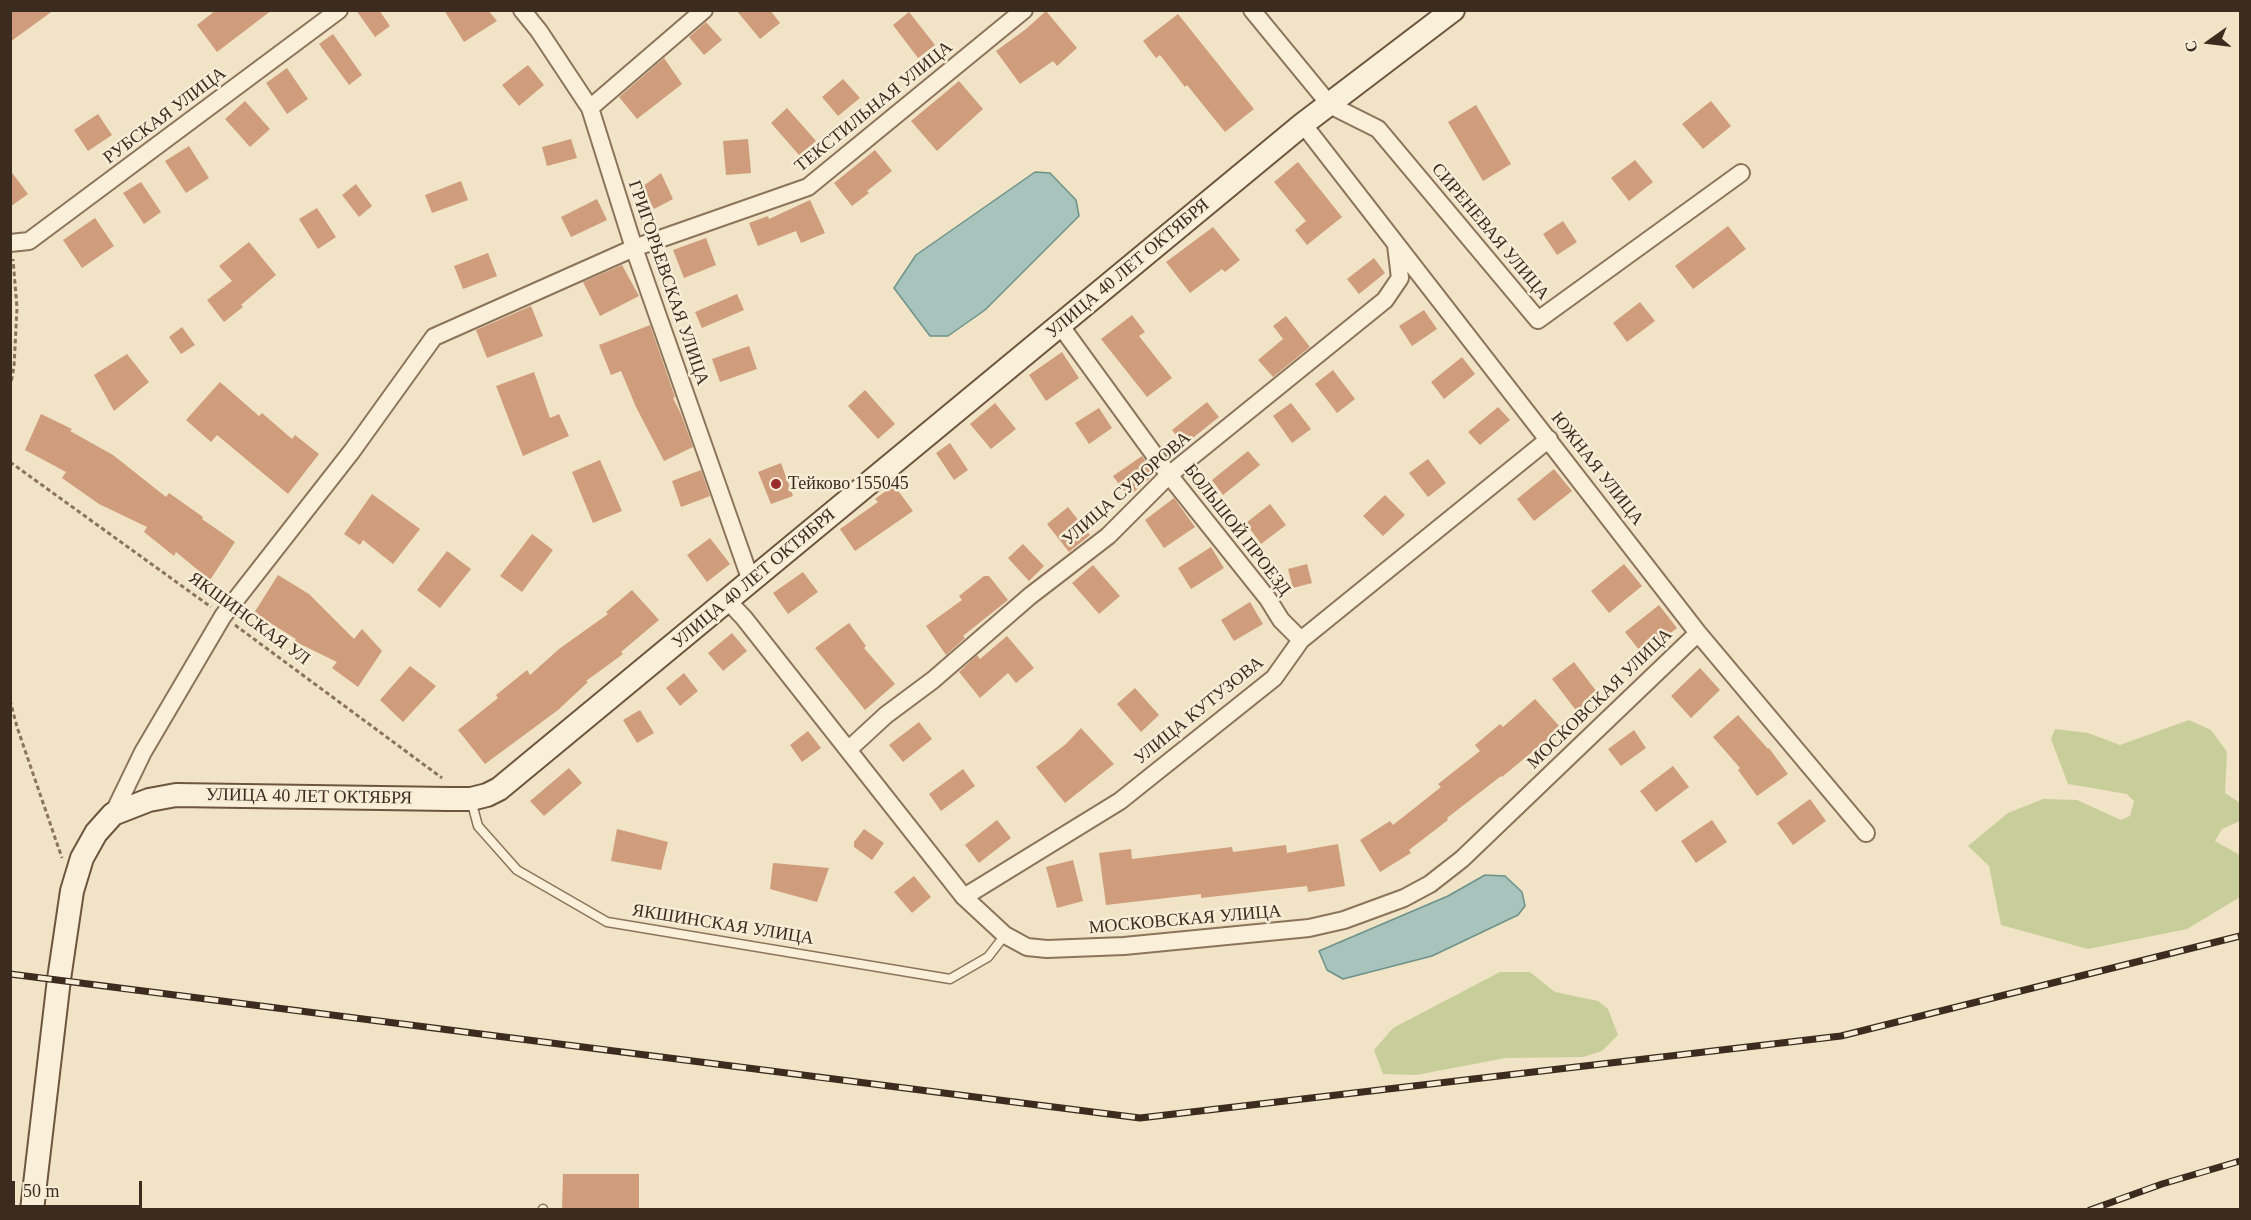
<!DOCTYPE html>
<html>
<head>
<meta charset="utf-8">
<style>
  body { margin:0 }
  #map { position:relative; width:2251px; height:1220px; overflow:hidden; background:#f0e3c6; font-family:Georgia,serif }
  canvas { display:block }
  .frame { position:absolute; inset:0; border:12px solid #3b2c1f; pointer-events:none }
  .north { position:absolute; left:2179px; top:12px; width:60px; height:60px; -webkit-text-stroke:4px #f7edd6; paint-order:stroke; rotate:256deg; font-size:16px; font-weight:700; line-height:24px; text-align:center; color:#3b2c1f }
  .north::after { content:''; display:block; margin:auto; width:21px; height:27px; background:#3b2c1f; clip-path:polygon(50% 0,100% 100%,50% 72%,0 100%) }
  .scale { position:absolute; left:12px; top:1181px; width:130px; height:27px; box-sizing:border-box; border:3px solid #3b2c1f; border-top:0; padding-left:8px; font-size:18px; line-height:21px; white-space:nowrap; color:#3b2c1f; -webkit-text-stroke:4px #f7edd6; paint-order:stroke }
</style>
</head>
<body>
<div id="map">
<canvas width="2251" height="1220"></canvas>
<div class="frame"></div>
<div class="north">С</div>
<div class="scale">50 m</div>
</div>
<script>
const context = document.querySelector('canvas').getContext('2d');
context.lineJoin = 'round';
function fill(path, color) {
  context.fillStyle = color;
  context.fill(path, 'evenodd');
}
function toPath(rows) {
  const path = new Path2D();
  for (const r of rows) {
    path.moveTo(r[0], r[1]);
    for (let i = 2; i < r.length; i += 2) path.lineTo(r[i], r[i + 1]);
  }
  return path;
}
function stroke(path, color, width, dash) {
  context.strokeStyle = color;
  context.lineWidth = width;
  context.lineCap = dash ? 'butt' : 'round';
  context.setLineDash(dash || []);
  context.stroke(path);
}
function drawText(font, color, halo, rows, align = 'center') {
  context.font = font + ' Georgia,serif';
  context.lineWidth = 5;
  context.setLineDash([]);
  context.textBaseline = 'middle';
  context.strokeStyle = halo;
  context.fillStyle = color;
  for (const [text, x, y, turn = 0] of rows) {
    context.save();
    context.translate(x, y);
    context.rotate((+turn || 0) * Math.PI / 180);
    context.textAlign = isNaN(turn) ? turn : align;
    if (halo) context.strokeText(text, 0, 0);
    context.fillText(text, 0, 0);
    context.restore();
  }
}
const green = toPath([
  [2189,720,2211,730,2227,752,2225,793,2240,803,2240,821,2222,829,2215,841,2240,855,2240,897,2187,929,2088,949,2001,925,1989,866,1968,846,2008,813,2043,799,2077,800,2121,820,2130,816,2134,801,2127,794,2068,784,2051,739,2055,729,2088,733,2120,745],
  [1500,972,1530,972,1555,992,1598,1001,1608,1009,1618,1035,1602,1051,1583,1057,1506,1058,1416,1075,1383,1074,1374,1050,1393,1028]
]);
const water = toPath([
  [1035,172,1050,173,1076,200,1079,216,985,310,948,336,930,336,894,288,916,255,1035,172],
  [1485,875,1505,876,1522,892,1525,906,1518,915,1432,956,1343,979,1327,970,1319,951,1448,896,1485,875]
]);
const building = toPath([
  [10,10,54,10,10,42],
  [216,10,272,10,217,52,197,25],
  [356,10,379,10,390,26,375,37],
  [444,10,488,10,497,21,464,42],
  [736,10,770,10,780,23,760,39],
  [1046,11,1077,48,1057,66,1053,61,1020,84,996,51,1026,29],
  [909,12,935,45,918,58,893,25],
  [1178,14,1254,109,1225,132,1187,85,1185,87,1160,55,1156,58,1143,41],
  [706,22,722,40,704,55,689,37],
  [333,34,362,75,349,85,319,44],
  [664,58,682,84,637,119,619,97],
  [528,65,544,85,519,106,502,85],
  [287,68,308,99,287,114,266,83],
  [843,79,860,98,838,116,822,97],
  [959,81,983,109,937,151,911,121],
  [245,101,270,129,250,147,225,119],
  [1711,101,1731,126,1703,149,1682,124],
  [1476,105,1511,164,1483,181,1448,122],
  [787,108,816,141,799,155,771,123],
  [98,114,112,135,88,151,74,130],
  [571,139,577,158,547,166,542,147],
  [748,139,751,173,726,175,723,141],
  [189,146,209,178,186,193,165,161],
  [875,150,892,171,867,191,869,193,852,206,834,183],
  [1635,160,1653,182,1629,201,1611,178],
  [1298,162,1342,217,1307,245,1295,230,1306,221,1274,182],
  [10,170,28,194,10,207],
  [661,173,673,199,654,209,642,187],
  [461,181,468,200,432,213,425,195],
  [141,182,161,212,144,224,123,193],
  [356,184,372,206,359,217,342,195],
  [597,199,607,220,571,237,561,217],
  [810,200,825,233,801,243,796,231,758,246,749,223,768,216,769,219],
  [317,208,336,237,318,249,299,219],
  [95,218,114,246,82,268,63,240],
  [1563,221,1577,242,1557,255,1543,234],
  [1728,226,1746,249,1693,289,1675,266],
  [1213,227,1240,260,1225,272,1222,269,1190,293,1166,262],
  [706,238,716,265,684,278,673,250],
  [249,242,276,275,241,305,243,307,224,322,207,300,232,281,219,266],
  [488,253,497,276,463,289,454,266],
  [1374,258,1385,273,1359,294,1347,279],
  [622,265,639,296,600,316,583,282],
  [737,294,744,310,702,328,695,312],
  [1640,302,1655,321,1627,342,1613,323],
  [531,306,543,336,487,358,476,330],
  [1424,310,1437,329,1412,346,1399,326],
  [1132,315,1145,332,1139,336,1172,378,1147,397,1101,339],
  [1286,316,1310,347,1273,377,1258,360,1283,339,1273,326],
  [650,325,675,397,673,398,681,414,693,447,664,461,636,407,621,371,611,375,599,345],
  [182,327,195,345,181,354,169,337],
  [749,346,757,369,720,382,712,359],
  [1062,352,1079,378,1046,401,1029,375],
  [127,354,149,382,114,411,94,375],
  [1462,357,1475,374,1444,399,1431,382],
  [1333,370,1355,399,1337,413,1315,384],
  [534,372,550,418,559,414,569,436,523,456,496,386],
  [220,382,259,416,262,413,292,439,295,435,319,454,288,494,217,435,211,442,186,420],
  [865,390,895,424,878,439,848,406],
  [1207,402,1219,417,1184,445,1172,430],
  [995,403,1016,429,991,449,970,424],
  [1291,403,1311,429,1292,443,1273,416],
  [1498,407,1510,420,1480,445,1468,432],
  [1099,408,1112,428,1089,444,1075,423],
  [41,414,72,429,70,431,113,455,166,497,169,493,203,517,202,519,235,542,210,580,176,552,174,556,144,532,147,527,99,504,62,478,66,472,25,450],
  [950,443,968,470,954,480,936,453],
  [1248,451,1260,465,1223,495,1212,480],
  [1142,456,1155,474,1128,497,1113,476],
  [1428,459,1446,483,1428,497,1409,473],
  [600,460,622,511,593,523,572,472],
  [781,463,793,496,771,504,758,472],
  [1554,469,1572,491,1534,521,1517,499],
  [701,470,710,496,681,507,672,481],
  [894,485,913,511,855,551,840,529,878,502,875,499],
  [372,494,420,529,393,564,363,540,360,545,344,534],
  [1385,495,1405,515,1383,536,1363,516],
  [1174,498,1195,527,1164,548,1145,520],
  [1270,504,1286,525,1261,544,1246,523],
  [1068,507,1090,535,1069,552,1047,524],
  [532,534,553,550,522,592,500,576],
  [710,538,730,564,707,582,687,555],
  [1023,544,1044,566,1029,581,1008,558],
  [1211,547,1224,568,1191,589,1178,568],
  [447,551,471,569,440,608,417,590],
  [1307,564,1312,583,1293,588,1288,569],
  [1624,564,1642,586,1609,613,1591,591],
  [1093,565,1120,596,1099,614,1072,583],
  [803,572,818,592,788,614,773,593],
  [278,575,309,594,354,639,362,629,382,651,358,687,332,668,337,662,294,641,296,639,254,613],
  [984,576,989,576,1008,600,963,636,965,638,946,655,926,626,962,600,959,596],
  [632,590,659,620,621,652,623,654,586,681,588,682,558,710,485,764,458,730,498,698,496,695,527,670,530,675,559,649,608,614,606,612],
  [1250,602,1263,624,1234,641,1221,620],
  [1659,605,1677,628,1643,655,1625,632],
  [849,623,866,646,864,648,895,684,865,710,815,648],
  [732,633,747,651,723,671,708,653],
  [1007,636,1034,668,1016,683,1008,673,980,698,959,672,977,655,980,659],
  [1574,662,1600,696,1578,713,1552,679],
  [410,666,436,686,403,722,380,700],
  [1700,668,1720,690,1691,718,1671,696],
  [684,673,698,691,680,706,666,688],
  [1135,688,1159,715,1141,732,1117,704],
  [1535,699,1561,728,1502,777,1501,776,1447,818,1448,820,1409,850,1411,853,1380,872,1360,840,1390,821,1393,825,1441,787,1438,784,1480,751,1475,745,1500,724,1503,727],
  [640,710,654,733,637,743,623,720],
  [1738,715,1768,749,1769,748,1788,774,1757,796,1738,770,1740,768,1713,737],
  [919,722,932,739,903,762,889,745],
  [1081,728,1114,764,1065,803,1036,767,1066,744],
  [1634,730,1646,748,1621,766,1608,749],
  [808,731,821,748,802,762,790,745],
  [1673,766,1689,787,1656,812,1640,791],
  [569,768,582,783,544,816,530,801],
  [963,769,975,786,941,811,929,794],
  [1810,799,1826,821,1793,845,1777,823],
  [997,820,1011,838,979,863,965,845],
  [1712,820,1727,842,1696,863,1681,841],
  [617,829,668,842,661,870,611,861],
  [864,829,884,843,872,860,854,847,854,842],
  [1338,844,1345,886,1308,892,1307,886,1201,898,1201,894,1106,905,1099,853,1131,849,1132,859,1232,847,1233,852,1286,845,1287,853],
  [1073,860,1083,901,1057,908,1046,867],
  [773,863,829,868,817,902,770,889],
  [914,876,931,897,912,913,894,892],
  [563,1174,639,1174,639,1209,562,1209]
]);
const path = toPath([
  [10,388,14,367,17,308,13,259],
  [10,462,211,607],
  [235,625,442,778],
  [10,700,17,727,62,858]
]);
const lane = toPath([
  [471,800,478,826,517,870,607,922,950,979,988,957,1005,935],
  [543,1210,543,1209]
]);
const street = toPath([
  [522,10,539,31,590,108,634,248,751,581],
  [1252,10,1330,105,1378,129,1538,320,1741,173],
  [590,108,704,10],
  [1303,124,1698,633,1866,833],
  [10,243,29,241,339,10],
  [1060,325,1169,475,1268,599,1281,620,1301,640],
  [728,601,744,618,964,897,1005,935,1027,947,1047,949,1124,946,1309,928,1344,920,1404,898,1430,884,1462,859,1698,633],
  [848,750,886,715,933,680,1030,596,1108,536,1169,475,1385,300,1400,278,1396,245],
  [113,814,143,752,223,616,352,451,434,337,634,248,808,187,1024,10],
  [964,897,1120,801,1274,678,1301,640,1549,439]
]);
const secondary = toPath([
  [32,1210,59,979,72,891,82,858,96,833,113,814,149,800,176,795,449,799,471,799,487,795,499,789,1303,124,1453,10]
]);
const rail = toPath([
  [10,974,1140,1118,1841,1036,2240,936],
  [2090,1210,2162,1184,2240,1161]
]);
const markers = [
  [776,484,6,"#9c292b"]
];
const streetNames = [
  ["ТЕКСТИЛЬНАЯ УЛИЦА",874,107,-39],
  ["РУБСКАЯ УЛИЦА",165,116,-37],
  ["СИРЕНЕВАЯ УЛИЦА",1490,232,50],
  ["УЛИЦА 40 ЛЕТ ОКТЯБРЯ",1128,269,-40],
  ["ГРИГОРЬЕВСКАЯ УЛИЦА",668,283,71],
  ["ЮЖНАЯ УЛИЦА",1597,469,52],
  ["УЛИЦА СУВОРОВА",1127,489,-41],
  ["БОЛЬШОЙ ПРОЕЗД",1237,530,52],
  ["УЛИЦА 40 ЛЕТ ОКТЯБРЯ",754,579,-40],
  ["ЯКШИНСКАЯ УЛ",249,619,36],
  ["МОСКОВСКАЯ УЛИЦА",1600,699,-44],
  ["УЛИЦА КУТУЗОВА",1199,711,-39],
  ["УЛИЦА 40 ЛЕТ ОКТЯБРЯ",309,797,1],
  ["МОСКОВСКАЯ УЛИЦА",1185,920,-5],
  ["ЯКШИНСКАЯ УЛИЦА",723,925,9]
];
const poiNames = [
  ["Тейково 155045",788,484]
];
fill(green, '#c8ce99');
fill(water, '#a7c3bb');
stroke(water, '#6d9289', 1.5);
fill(building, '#cf9d7b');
stroke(lane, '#8c745b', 11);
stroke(street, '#8c745b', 20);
stroke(secondary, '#6d553e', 26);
stroke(path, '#8c745b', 3, [4.5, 3]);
stroke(lane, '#faf0d9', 8);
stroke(street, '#faf0d9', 16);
stroke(secondary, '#faf0d9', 22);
stroke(rail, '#3b2c1f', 7);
stroke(rail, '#f7edd6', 4.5, [14]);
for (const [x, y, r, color] of markers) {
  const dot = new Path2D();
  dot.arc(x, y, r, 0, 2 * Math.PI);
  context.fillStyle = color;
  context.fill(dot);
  stroke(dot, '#f7edd6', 2);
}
drawText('18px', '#3b2c1f', '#f7edd6', streetNames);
drawText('18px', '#3b2c1f', '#f7edd6', poiNames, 'left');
</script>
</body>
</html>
